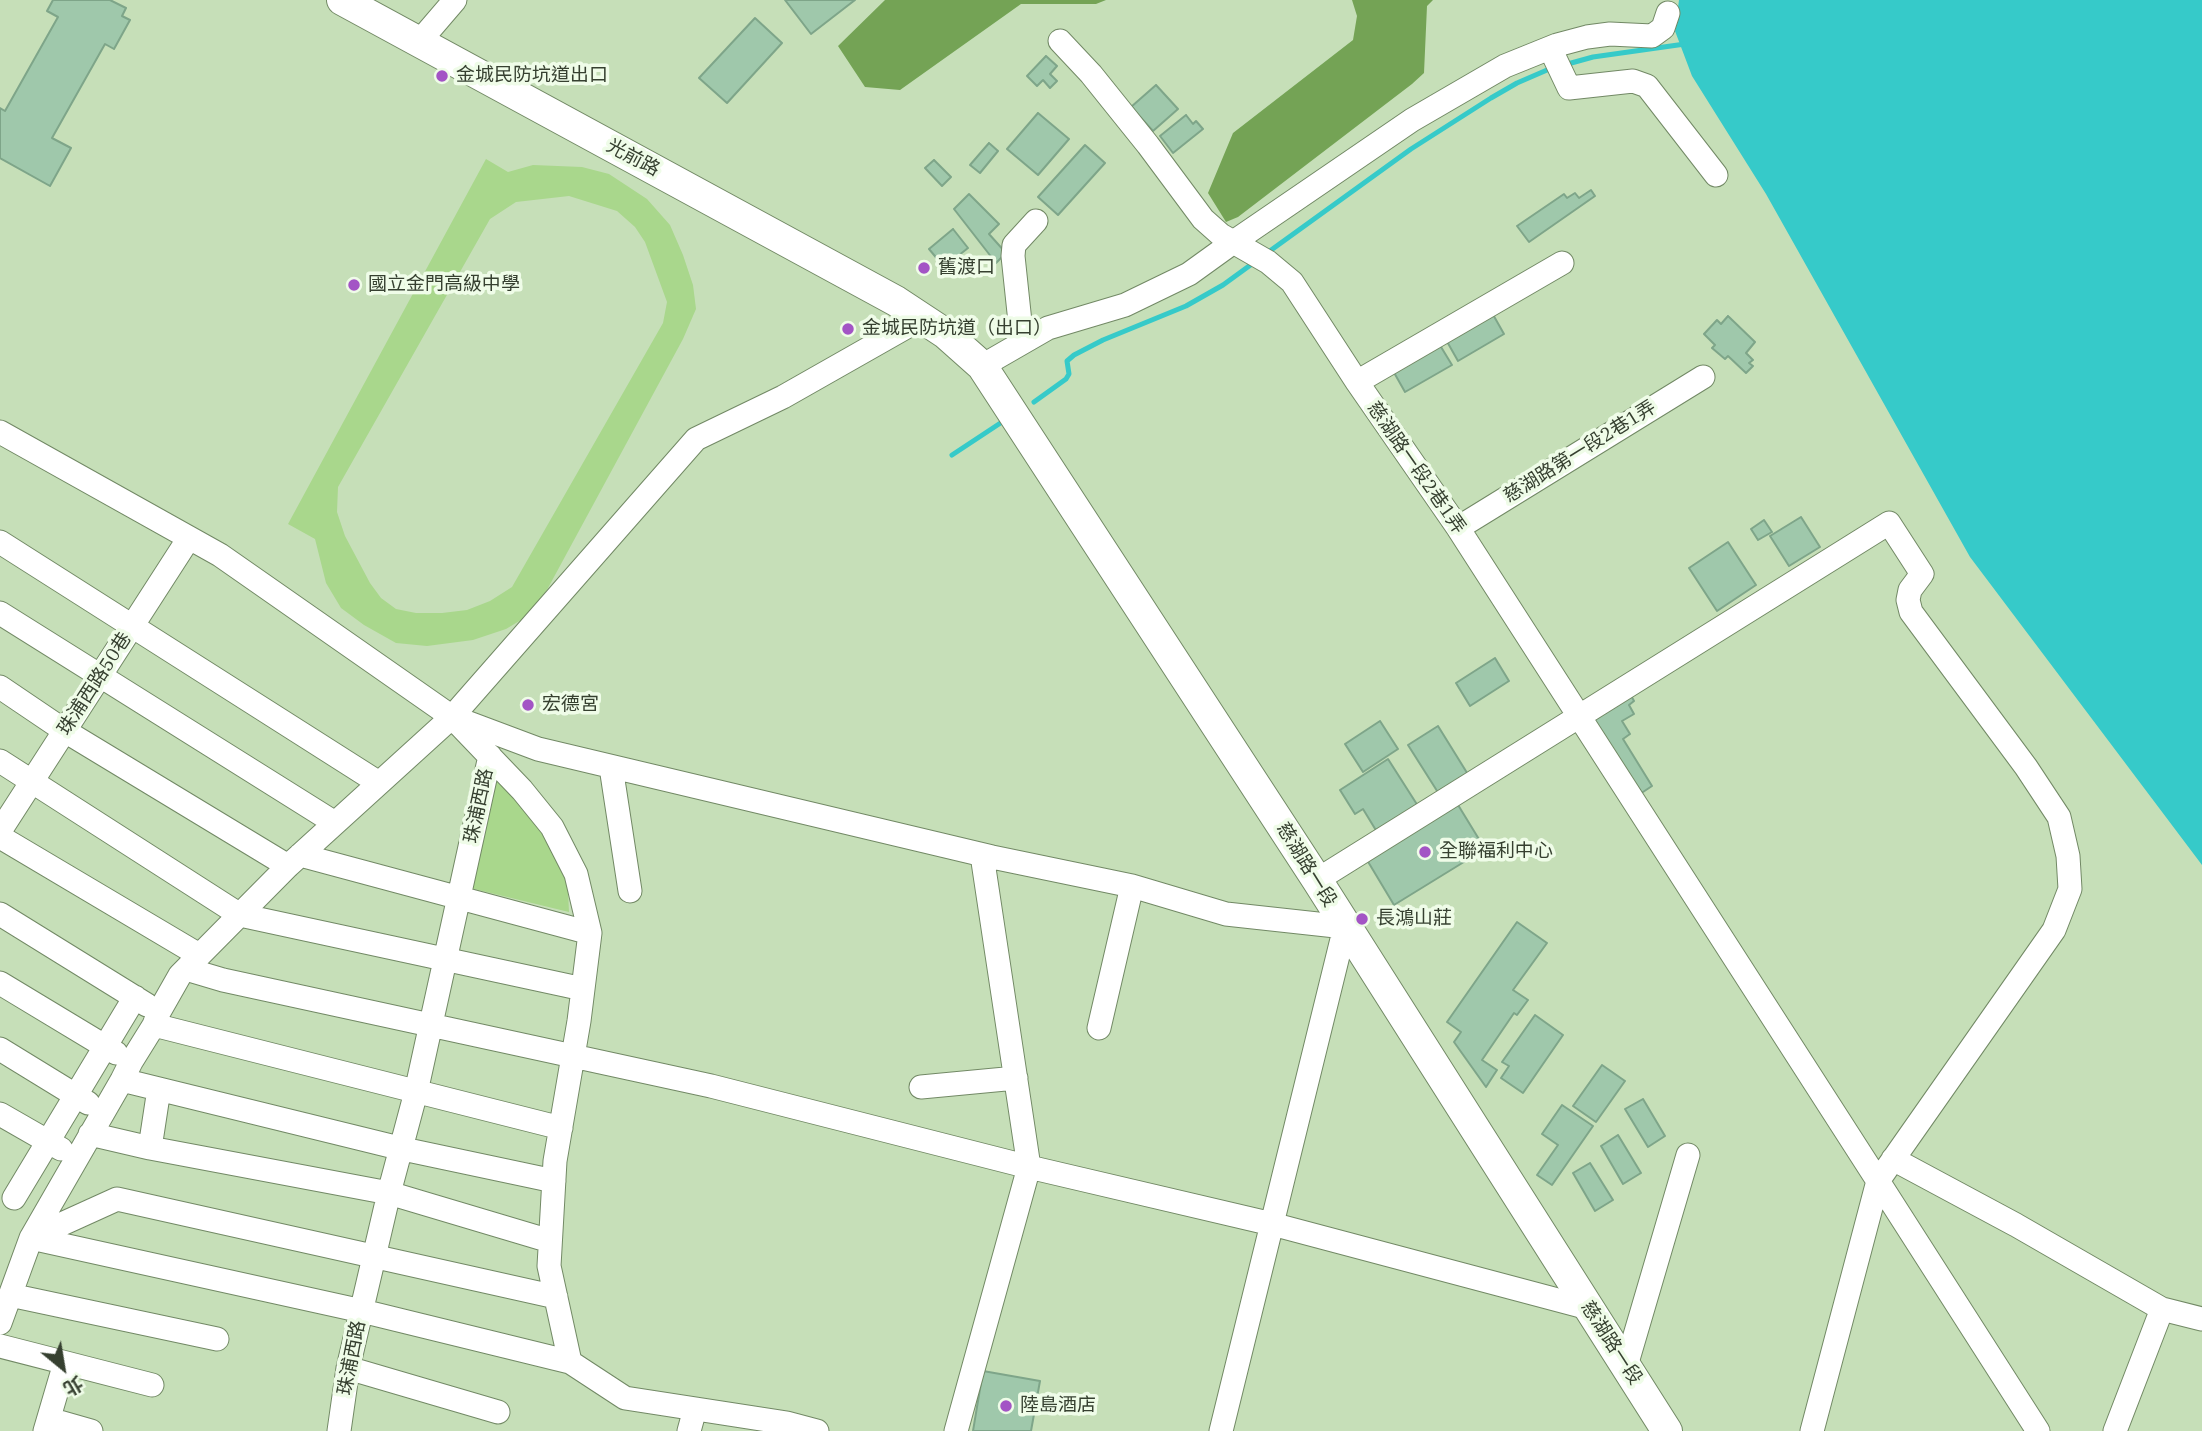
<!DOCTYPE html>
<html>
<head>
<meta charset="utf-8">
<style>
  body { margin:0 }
  #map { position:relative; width:2202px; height:1431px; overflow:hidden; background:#c6dfb8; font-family:"IBM Plex Serif","Noto Sans TC",serif }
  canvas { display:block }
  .north { position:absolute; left:28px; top:1333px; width:70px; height:70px; -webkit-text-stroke:5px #effce8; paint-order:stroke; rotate:150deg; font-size:19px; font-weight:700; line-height:28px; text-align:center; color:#364030 }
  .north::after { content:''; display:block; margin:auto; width:24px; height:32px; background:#364030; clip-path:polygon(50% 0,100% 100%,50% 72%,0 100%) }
</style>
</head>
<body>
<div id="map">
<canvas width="2202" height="1431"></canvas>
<div class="north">北</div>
</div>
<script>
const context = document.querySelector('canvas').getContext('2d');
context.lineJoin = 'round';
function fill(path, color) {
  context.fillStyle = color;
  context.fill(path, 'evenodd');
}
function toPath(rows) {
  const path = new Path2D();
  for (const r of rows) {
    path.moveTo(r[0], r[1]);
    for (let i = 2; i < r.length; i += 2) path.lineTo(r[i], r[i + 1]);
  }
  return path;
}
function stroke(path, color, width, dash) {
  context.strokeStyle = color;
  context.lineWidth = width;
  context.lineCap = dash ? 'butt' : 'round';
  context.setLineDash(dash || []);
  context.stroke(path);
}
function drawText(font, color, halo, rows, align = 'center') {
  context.font = font + ' "IBM Plex Serif","Noto Sans TC",serif';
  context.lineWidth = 7;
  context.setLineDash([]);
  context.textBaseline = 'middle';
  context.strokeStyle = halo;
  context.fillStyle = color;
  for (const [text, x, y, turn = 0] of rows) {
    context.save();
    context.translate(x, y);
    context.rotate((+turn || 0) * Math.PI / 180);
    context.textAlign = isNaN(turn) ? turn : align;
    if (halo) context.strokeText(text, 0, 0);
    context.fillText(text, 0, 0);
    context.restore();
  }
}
const green = toPath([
  [486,159,508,172,533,165,582,167,609,174,647,199,670,225,683,255,693,285,696,309,683,339,548,588,531,614,506,629,473,640,427,646,396,643,364,625,341,608,326,583,315,539,288,524],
  [569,196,617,211,635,227,645,242,667,302,663,323,512,587,490,601,467,610,442,613,416,613,396,609,381,598,370,583,345,536,337,512,338,487,490,219,516,202],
  [494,773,539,826,567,871,569,912,470,888]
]);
const forest = toPath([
  [885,0,1106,0,1096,4,1021,4,900,90,865,87,838,46],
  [1352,0,1433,0,1427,6,1424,73,1412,84,1238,217,1226,222,1208,193,1233,133,1353,40,1357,16]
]);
const water = toPath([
  [1679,0,2202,0,2202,865,1970,557,1766,194,1692,76,1675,31]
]);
const stream = toPath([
  [1564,65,1593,57,1685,44],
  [1267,253,1411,149,1491,98,1517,83,1554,67],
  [1034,402,1066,379,1069,374,1067,361,1074,355,1103,340,1186,306,1223,285,1256,261],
  [952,455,1002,422]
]);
const building = toPath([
  [53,0,110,0,126,8,122,16,130,20,114,49,105,44,52,138,71,148,50,186,0,158,0,108,5,111,58,17,47,11,53,0],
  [785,0,855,0,811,34,785,0],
  [755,18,782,43,727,103,699,78,755,18],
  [1046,56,1057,66,1050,74,1057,81,1050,88,1043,80,1037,86,1027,76,1046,56],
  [1156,85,1178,109,1153,131,1131,107,1156,85],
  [1038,113,1069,139,1038,175,1007,149,1038,113],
  [1186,115,1193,124,1196,121,1203,129,1173,153,1160,136,1186,115],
  [989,143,998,151,980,173,970,165,989,143],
  [1085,145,1105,163,1058,215,1038,197,1085,145],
  [934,160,951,177,942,186,925,168,934,160],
  [1591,190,1595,196,1529,242,1517,226,1564,194,1567,198,1575,193,1579,198,1591,190],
  [969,194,999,224,989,234,1006,253,996,263,954,209,969,194],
  [953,229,968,248,944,267,929,249,953,229],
  [1491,311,1504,334,1458,361,1445,338,1491,311],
  [1728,316,1755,342,1746,353,1753,360,1749,363,1753,366,1746,373,1728,356,1725,359,1712,348,1715,345,1704,334,1717,320,1721,324,1728,316],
  [1438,342,1452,365,1405,392,1392,369,1438,342],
  [1801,517,1820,547,1789,566,1770,536,1801,517],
  [1764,520,1772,532,1758,540,1751,529,1764,520],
  [1728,542,1756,585,1717,611,1689,568,1728,542],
  [1495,658,1509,681,1470,706,1456,683,1495,658],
  [1629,692,1634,701,1629,705,1634,714,1622,721,1630,734,1623,739,1652,786,1640,794,1591,715,1629,692],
  [1380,721,1398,749,1363,772,1345,744,1380,721],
  [1438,726,1469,776,1439,794,1408,745,1438,726],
  [1388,759,1418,806,1377,832,1363,809,1355,814,1340,790,1388,759],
  [1455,800,1485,849,1394,905,1364,855,1455,800],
  [1517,922,1547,943,1513,990,1528,1000,1517,1015,1514,1013,1482,1060,1497,1070,1486,1087,1454,1042,1461,1032,1447,1022,1517,922],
  [1535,1015,1563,1035,1523,1093,1501,1078,1509,1066,1502,1062,1535,1015],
  [1602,1065,1625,1081,1596,1122,1573,1106,1602,1065],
  [1643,1099,1665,1136,1648,1147,1625,1109,1643,1099],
  [1562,1105,1593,1126,1552,1185,1537,1175,1558,1145,1542,1134,1562,1105],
  [1618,1135,1641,1173,1623,1184,1601,1146,1618,1135],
  [1590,1163,1613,1200,1595,1211,1573,1173,1590,1163],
  [983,1371,1040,1381,1031,1431,973,1431,983,1371]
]);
const minor = toPath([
  [1060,41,1091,74,1148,145,1203,219,1221,235,1268,262,1292,282,1357,382,1458,528,1878,1181,1812,1431],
  [419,42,455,0],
  [1550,48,1569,88,1633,81,1647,86,1716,175],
  [1022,341,1013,256,1014,245,1036,221],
  [982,366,1048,328,1125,305,1189,274,1232,243,1412,120,1505,66,1557,45,1587,37,1610,34,1652,36,1663,28,1668,13],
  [1357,382,1562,263],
  [0,432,220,555,452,717,522,790,552,827,576,874,590,933,579,1021,555,1161,549,1266,570,1362,625,1398,787,1423,817,1431],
  [1458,528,1703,377],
  [0,542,379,783],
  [0,613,335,823],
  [0,687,65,731,288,866],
  [458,719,538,749,992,857,1132,886,1226,914,1345,927,1221,1431],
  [0,761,240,915,583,989],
  [611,767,630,891],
  [0,831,189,538],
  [0,837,199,955],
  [300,855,590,933],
  [1317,880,1889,523,1922,574,1910,590,1908,600,1911,612,2026,767,2059,817,2068,856,2070,889,2054,930,1878,1181,2038,1431],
  [0,914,147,1005],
  [186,969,223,980,711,1086,1029,1167,1272,1224,1588,1308],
  [0,983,116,1053],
  [154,1025,561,1128],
  [1099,1028,1132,886],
  [0,1049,88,1103],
  [122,1080,403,1149,554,1181],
  [921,1087,1016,1078],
  [0,1114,61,1149],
  [90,1134,150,1148,389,1193,550,1241],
  [150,1148,159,1089],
  [1893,1159,2016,1225,2162,1309,2202,1319],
  [14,1198,135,997],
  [31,1238,362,1311,570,1362],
  [31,1238,117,1199,556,1297],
  [10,1295,217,1339],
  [0,1323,31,1238,122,1080,131,1062,154,1025,159,1012,180,975,288,866,452,717,696,439,783,397,924,317],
  [0,1346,152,1385],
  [1626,1366,1688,1155],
  [348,1368,498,1412],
  [49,1419,91,1431],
  [45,1431,65,1363],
  [339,1431,348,1368,389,1193,416,1092,490,756],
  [689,1431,695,1409],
  [956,1431,1029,1167,982,855],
  [2115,1431,2162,1309]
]);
const major = toPath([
  [342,0,896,301,946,334,982,366,1317,880,1667,1431]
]);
const markers = [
  [442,76,7,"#a354c5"],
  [924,268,7,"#a354c5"],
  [354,285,7,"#a354c5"],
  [848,329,7,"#a354c5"],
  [528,705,7,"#a354c5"],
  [1425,852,7,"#a354c5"],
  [1362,919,7,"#a354c5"],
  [1006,1406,7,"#a354c5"]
];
const poiNames = [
  ["金城民防坑道出口",456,76],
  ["舊渡口",938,268],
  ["國立金門高級中學",368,285],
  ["金城民防坑道（出口）",862,329],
  ["宏德宮",542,705],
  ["全聯福利中心",1439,852],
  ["長鴻山莊",1376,919],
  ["陸島酒店",1020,1406]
];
const streetNames = [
  ["光前路",633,158,28],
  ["慈湖路第一段2巷1弄",1580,452,-32],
  ["慈湖路一段2巷1弄",1416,468,55],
  ["珠浦西路50巷",95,684,-57],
  ["珠浦西路",479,806,-78],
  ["慈湖路一段",1306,865,58],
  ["慈湖路一段",1611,1343,57],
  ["珠浦西路",352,1358,-79]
];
fill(green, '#a9d78c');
fill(forest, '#74a355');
fill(water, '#36cac9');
stroke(stream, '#36cac9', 5);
fill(building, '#9fc8ab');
stroke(building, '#7ea589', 2);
stroke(minor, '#728965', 25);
stroke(major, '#728965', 32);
stroke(minor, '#fff', 23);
stroke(major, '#fff', 30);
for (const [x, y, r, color] of markers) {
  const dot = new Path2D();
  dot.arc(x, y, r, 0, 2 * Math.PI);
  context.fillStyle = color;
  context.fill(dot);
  stroke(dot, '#effce8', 2.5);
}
drawText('19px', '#364030', '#effce8', poiNames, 'left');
drawText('19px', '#364030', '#effce8', streetNames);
</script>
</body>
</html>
